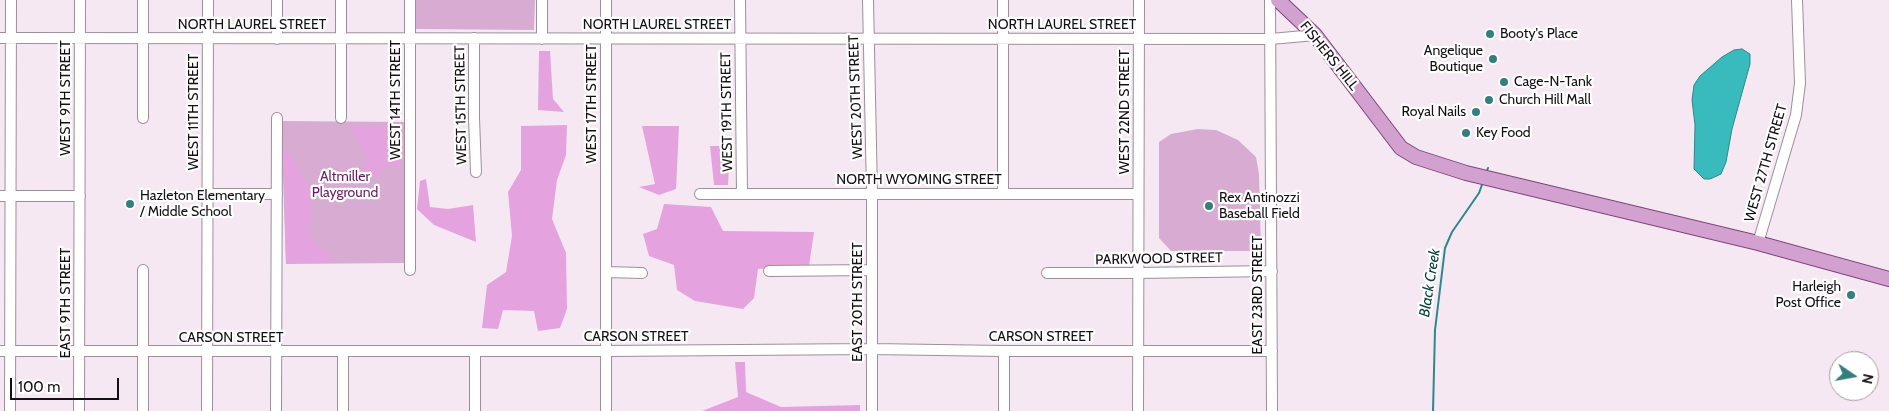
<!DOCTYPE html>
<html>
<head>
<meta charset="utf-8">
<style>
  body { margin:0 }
  #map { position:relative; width:1889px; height:411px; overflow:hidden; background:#f5e8f3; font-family:Cabin,sans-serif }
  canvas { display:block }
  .north { position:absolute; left:1829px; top:351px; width:50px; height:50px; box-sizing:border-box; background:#fff; border:1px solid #a19fa1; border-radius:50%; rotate:102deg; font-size:14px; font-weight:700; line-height:20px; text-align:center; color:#130f13 }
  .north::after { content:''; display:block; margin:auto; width:18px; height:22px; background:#357e80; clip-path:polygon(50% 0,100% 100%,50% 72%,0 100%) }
  .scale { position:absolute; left:10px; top:378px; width:109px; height:22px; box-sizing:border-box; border:2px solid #130f13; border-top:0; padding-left:6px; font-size:15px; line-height:18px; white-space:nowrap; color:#130f13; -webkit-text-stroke:4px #fff; paint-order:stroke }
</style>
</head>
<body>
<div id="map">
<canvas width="1889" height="411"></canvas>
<div class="north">N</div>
<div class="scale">100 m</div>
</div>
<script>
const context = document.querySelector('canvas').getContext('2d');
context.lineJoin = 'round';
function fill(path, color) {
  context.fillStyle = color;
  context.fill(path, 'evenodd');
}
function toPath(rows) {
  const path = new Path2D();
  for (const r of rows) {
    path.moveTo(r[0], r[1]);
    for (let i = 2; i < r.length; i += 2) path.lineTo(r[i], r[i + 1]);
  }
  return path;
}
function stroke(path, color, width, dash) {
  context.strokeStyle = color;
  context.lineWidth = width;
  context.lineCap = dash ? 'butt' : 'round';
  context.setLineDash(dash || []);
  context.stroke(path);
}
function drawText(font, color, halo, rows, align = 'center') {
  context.font = font + ' Cabin,sans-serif';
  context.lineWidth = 4.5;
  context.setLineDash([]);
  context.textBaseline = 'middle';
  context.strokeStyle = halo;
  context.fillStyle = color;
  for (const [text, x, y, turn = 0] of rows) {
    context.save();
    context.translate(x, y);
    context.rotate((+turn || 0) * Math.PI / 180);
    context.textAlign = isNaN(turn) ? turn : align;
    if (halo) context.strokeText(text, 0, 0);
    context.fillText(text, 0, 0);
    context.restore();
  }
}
const green = toPath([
  [414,0,535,0,534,30,414,29],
  [281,121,407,122,407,263,286,264],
  [1198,129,1216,130,1238,140,1256,157,1259,174,1261,251,1171,251,1159,238,1159,142,1171,134]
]);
const forest = toPath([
  [539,51,550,51,553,99,564,112,538,110],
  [567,125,566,155,557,180,552,219,566,253,567,309,560,328,538,331,534,311,503,310,498,329,482,328,487,285,506,272,512,236,508,192,521,170,521,126],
  [350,126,400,127,400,167,387,164,376,178,363,175,366,154],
  [642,126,679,126,676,189,659,195,639,187,655,184],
  [283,145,304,179,311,196,309,236,336,261,286,264],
  [710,146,730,146,728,185,714,185],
  [426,179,430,207,448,209,473,205,476,242,434,225,417,209,420,181],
  [664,204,711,207,723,231,814,232,809,266,758,269,754,298,743,309,695,301,677,290,674,265,649,256,643,234,657,229],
  [735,362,745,362,746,392,781,407,860,405,860,411,702,411,738,397]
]);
const water = toPath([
  [1742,49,1750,54,1750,64,1732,129,1726,162,1721,174,1710,179,1704,179,1694,169,1695,125,1692,100,1694,85,1700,76,1722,57,1734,50,1742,49]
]);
const stream = toPath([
  [1486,173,1488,168],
  [1433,411,1435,330,1445,248,1452,232,1479,193,1483,182]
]);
const minor = toPath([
  [740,0,742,194],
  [868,0,872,193,872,411],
  [1270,0,1272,411],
  [0,38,1271,39,1315,35],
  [474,38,474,118,476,172],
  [277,39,277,0],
  [542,39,542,0],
  [143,118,143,0],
  [341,118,341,0],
  [208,194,277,194],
  [700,194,1138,194],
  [1003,194,1003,0],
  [0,196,80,196],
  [1758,243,1796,115,1800,83,1797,0],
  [410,270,410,0],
  [769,271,872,270],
  [606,272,642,273],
  [1047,273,1138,273,1272,271],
  [0,351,606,351,872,349,1004,351,1272,351],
  [10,411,11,0],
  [79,411,80,0],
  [143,411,143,270],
  [207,411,208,0],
  [276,411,277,118],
  [343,411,343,351],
  [475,411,475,351],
  [606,411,606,0],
  [1004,411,1004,351],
  [1138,411,1139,0]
]);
const major = toPath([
  [1278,0,1315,35,1401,148,1416,157,1466,173,1758,243,1889,279]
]);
const markers = [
  [1490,34,5,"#357e80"],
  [1493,59,5,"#357e80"],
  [1504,82,5,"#357e80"],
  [1489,100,5,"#357e80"],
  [1476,112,5,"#357e80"],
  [1466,133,5,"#357e80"],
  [130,204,5,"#357e80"],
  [1209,206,5,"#357e80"],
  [1851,295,5,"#357e80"]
];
const streetNames = [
  ["NORTH LAUREL STREET",252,25],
  ["NORTH LAUREL STREET",657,25],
  ["NORTH LAUREL STREET",1062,25],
  ["FISHERS HILL",1329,56,51],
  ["WEST 20TH STREET",856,97,-92],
  ["WEST 9TH STREET",66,98,-90],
  ["WEST 14TH STREET",396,100,-90],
  ["WEST 17TH STREET",592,104,-90],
  ["WEST 15TH STREET",461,105,-91],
  ["WEST 11TH STREET",194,112,-90],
  ["WEST 19TH STREET",727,112,-91],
  ["WEST 22ND STREET",1125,112,-90],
  ["WEST 27TH STREET",1766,163,-74],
  ["NORTH WYOMING STREET",919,180],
  ["PARKWOOD STREET",1159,259,-1],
  ["EAST 23RD STREET",1258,295,-90],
  ["EAST 20TH STREET",858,302,-90],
  ["EAST 9TH STREET",66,303,-90],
  ["CARSON STREET",636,337],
  ["CARSON STREET",1041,337],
  ["CARSON STREET",231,338]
];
const poiNames = [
  ["Booty's Place",1500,34],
  ["Angelique",1483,51,"right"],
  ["Boutique",1483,67,"right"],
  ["Cage-N-Tank",1514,82],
  ["Church Hill Mall",1499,100],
  ["Royal Nails",1466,112,"right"],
  ["Key Food",1476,133],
  ["Hazleton Elementary",140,196],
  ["/ Middle School",140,212],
  ["Rex Antinozzi",1219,198],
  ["Baseball Field",1219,214],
  ["Harleigh",1841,287,"right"],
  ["Post Office",1841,303,"right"]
];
const parkNames = [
  ["Altmiller",345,177],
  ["Playground",345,193]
];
const waterNames = [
  ["Black Creek",1430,283,-81]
];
fill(green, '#d8abd3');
fill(forest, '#e4a3de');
fill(water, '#39babd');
stroke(water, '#2e878a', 1);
stroke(stream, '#2e878a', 2);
stroke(minor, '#9c909a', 12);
stroke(major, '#7d4679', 16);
stroke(minor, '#fff', 10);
stroke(major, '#d3a1d0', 14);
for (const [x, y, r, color] of markers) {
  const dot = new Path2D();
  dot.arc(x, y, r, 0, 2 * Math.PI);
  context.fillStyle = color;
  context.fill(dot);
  stroke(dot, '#fff', 2);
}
drawText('14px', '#130f13', '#fff', streetNames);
drawText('14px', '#130f13', '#fff', poiNames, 'left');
drawText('14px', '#671c64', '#fff', parkNames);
drawText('italic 15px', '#033f40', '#fff', waterNames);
</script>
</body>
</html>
